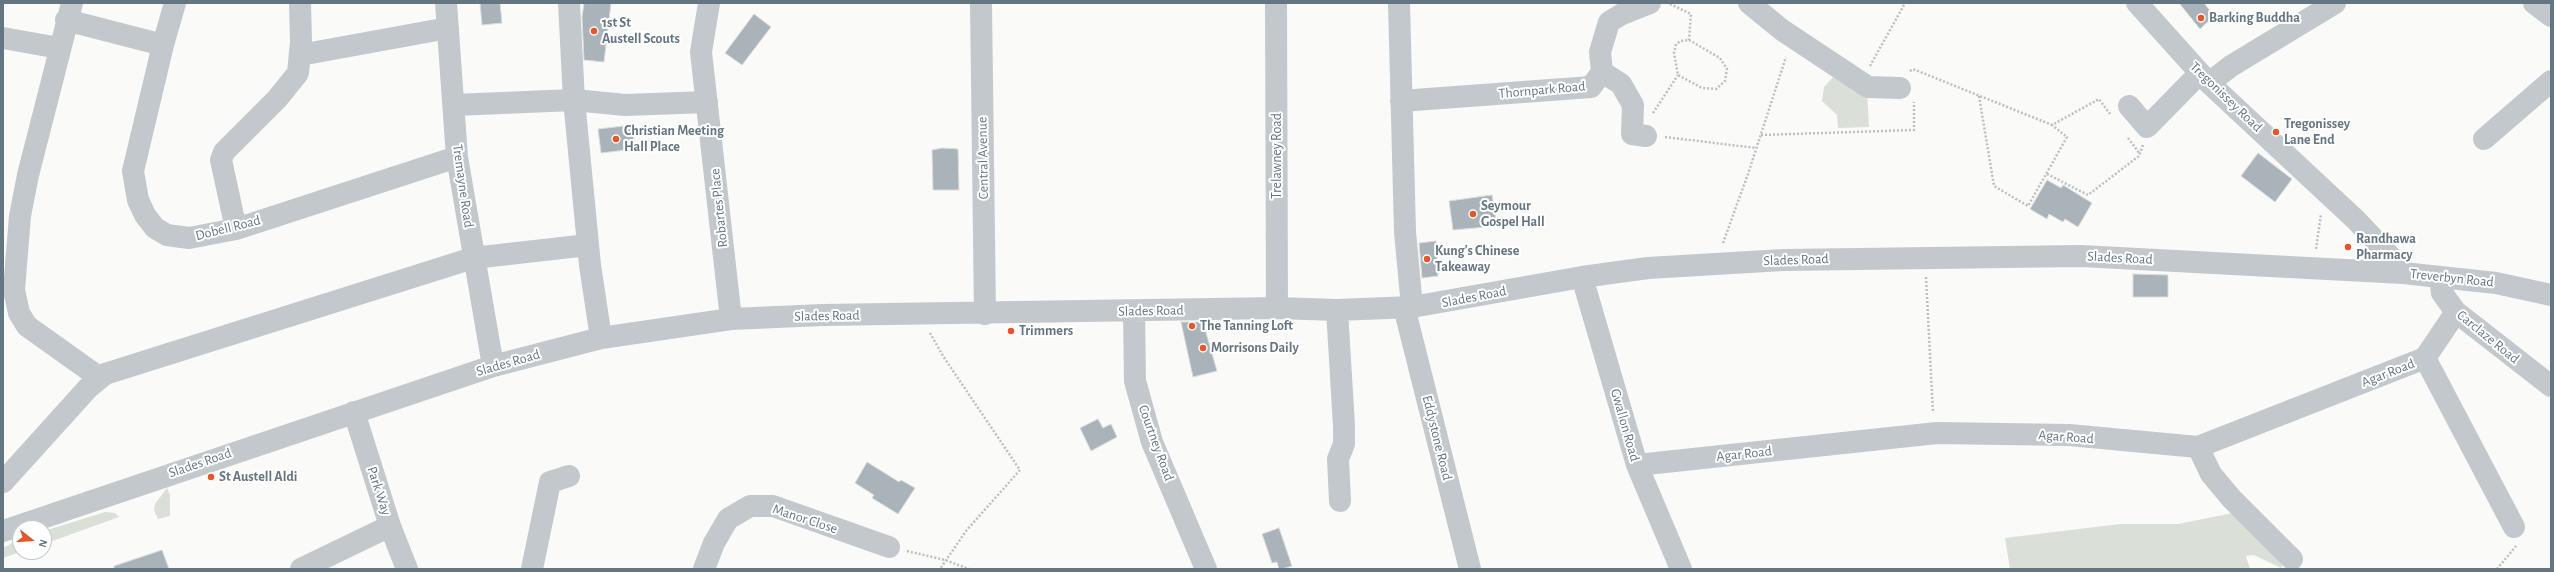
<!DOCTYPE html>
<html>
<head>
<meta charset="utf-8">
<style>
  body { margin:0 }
  #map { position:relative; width:2554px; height:572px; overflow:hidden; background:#fafaf8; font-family:"Alegreya Sans",sans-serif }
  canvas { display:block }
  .frame { position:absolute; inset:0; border:4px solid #657683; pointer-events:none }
  .north { position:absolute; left:12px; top:520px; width:40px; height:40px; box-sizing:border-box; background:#fff; border:1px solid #c1c8cd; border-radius:50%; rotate:107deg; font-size:11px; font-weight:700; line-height:16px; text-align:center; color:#657683 }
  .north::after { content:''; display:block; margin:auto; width:14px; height:18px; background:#e4572e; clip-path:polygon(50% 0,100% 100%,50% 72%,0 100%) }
</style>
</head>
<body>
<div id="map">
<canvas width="2554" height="572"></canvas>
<div class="frame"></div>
<div class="north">N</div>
</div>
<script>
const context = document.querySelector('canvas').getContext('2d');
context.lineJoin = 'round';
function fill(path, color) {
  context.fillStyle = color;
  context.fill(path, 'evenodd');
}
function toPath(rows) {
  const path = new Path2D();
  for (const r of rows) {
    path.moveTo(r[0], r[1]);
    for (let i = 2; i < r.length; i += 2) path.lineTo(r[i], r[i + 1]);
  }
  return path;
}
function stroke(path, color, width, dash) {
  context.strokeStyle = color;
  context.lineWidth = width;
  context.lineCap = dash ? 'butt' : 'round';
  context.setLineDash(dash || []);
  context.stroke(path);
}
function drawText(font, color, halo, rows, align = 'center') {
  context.font = font + ' "Alegreya Sans",sans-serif';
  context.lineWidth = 4;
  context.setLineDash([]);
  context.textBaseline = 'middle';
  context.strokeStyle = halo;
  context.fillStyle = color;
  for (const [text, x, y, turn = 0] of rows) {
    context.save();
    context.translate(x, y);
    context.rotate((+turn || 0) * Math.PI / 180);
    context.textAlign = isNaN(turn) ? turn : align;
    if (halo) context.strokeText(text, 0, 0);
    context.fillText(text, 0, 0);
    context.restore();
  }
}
const green = toPath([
  [1833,77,1867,91,1869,127,1838,128,1837,115,1822,101,1824,87],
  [167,488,170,495,170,516,158,519,154,510,155,504],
  [105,512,115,513,119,517,44,544,44,531],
  [2238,512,2286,559,2281,568,2254,555,2246,556,2250,569,2010,569,2005,538,2120,524,2178,524],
  [20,539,20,552,3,558,3,548]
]);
const building = toPath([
  [480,3,500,3,502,23,482,25,480,3],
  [584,3,611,3,604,62,584,60,582,17,584,3],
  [2179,3,2204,3,2214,16,2200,29,2179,3],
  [754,14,771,27,742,65,725,53,754,14],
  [632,125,635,149,601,153,598,129,632,125],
  [942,148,958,149,959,190,933,190,932,150,942,148],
  [2258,153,2292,179,2275,202,2241,176,2258,153],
  [2047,180,2061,188,2063,185,2092,203,2078,227,2065,219,2063,222,2049,214,2047,219,2030,209,2047,180],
  [1492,195,1497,226,1453,230,1449,201,1492,195],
  [1436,241,1438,276,1422,278,1419,243,1436,241],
  [2133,274,2168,275,2168,297,2133,297,2133,274],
  [1181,322,1203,322,1217,371,1193,377,1181,322],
  [1098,419,1103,428,1111,424,1117,437,1091,451,1080,428,1098,419],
  [867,462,899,482,901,480,915,488,898,514,872,498,874,495,855,483,867,462],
  [1279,528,1292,566,1282,569,1279,569,1277,562,1272,563,1262,534,1279,528],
  [162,550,169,569,114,569,114,566,162,550]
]);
const path = toPath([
  [1670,4,1691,14,1689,40],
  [1689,40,1720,58,1727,69,1725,81,1716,89,1702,88,1678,75,1674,53,1676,44,1681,41,1689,40],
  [1870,66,1905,3],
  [1910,71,1913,69,2052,125,2099,99,2110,114],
  [1979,96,1994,186,2028,206,2067,137,2052,125],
  [1653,113,1678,75],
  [1761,135,1914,130,1914,102],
  [1665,137,1756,148],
  [2128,138,2140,154],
  [2047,174,2088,195,2139,156,2143,145],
  [1723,243,1748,174,1786,57],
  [2316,249,2321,214],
  [1926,277,1933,413],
  [930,333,943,356,1020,470,966,531,940,569],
  [907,551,945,560,969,569],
  [2497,569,2516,546]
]);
const minor = toPath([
  [72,3,28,175,20,216,14,290,19,313,27,326,100,378],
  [175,3,163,45,133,171,138,200,145,215,155,228,167,235,189,238,236,229,457,157],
  [446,3,457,157,493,366],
  [569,3,574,100,625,105,707,102],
  [709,3,701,52,731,319],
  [981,3,985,314],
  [1276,3,1277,308],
  [1399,3,1405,232,1412,307],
  [1749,3,1782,30,1868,87,1900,88],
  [2137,3,2209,83,2356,220,2390,256,2403,273],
  [2534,3,2551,16],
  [66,20,163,45],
  [3,38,59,48],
  [300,55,448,28],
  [1602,72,1621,84,1633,105,1632,134,1646,136],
  [2209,83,2231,66,2335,3],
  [1401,101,1591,87,1602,72,1600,52,1609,22,1622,14,1650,3],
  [454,105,574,100,590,265,601,338],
  [2129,106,2147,127,2200,73],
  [2484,139,2551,81],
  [236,229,221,160,224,152,277,99,298,73,301,42,300,3],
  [1582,277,1637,465,1681,569],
  [2440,278,2442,293,2456,312,2551,386],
  [1404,307,1470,569],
  [1337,310,1344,426,1344,444,1338,459,1340,501],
  [1134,311,1135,381,1152,442,1206,569],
  [2425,358,2514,527],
  [354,412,390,526,407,569],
  [2198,447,2211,474,2231,498,2292,559],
  [1637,465,1937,433,2069,435,2198,447,2425,358,2456,312],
  [3,482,88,388,105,374,473,258,588,245],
  [3,531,493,366,601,338,731,319,823,315,1277,308,1337,310,1412,307,1582,277,1648,268,1783,260,2081,256,2403,273,2496,283,2551,295],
  [301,569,390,526],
  [532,569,550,482,569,476],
  [704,569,714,543,728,519,750,506,773,506,889,547]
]);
const markers = [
  [2201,18,4,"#e4572e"],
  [594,31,4,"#e4572e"],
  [2276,132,4,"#e4572e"],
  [616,139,4,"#e4572e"],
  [1473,214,4,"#e4572e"],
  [2348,247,4,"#e4572e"],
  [1427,259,4,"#e4572e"],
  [1192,326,4,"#e4572e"],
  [1011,331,4,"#e4572e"],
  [1203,348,4,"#e4572e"],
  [211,477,4,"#e4572e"]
];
const poiNames = [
  ["Barking Buddha",2209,18],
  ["1st St",602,23],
  ["Austell Scouts",602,39],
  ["Tregonissey",2284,124],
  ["Lane End",2284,140],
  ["Christian Meeting",624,131],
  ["Hall Place",624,147],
  ["Seymour",1481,206],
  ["Gospel Hall",1481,222],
  ["Randhawa",2356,239],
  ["Pharmacy",2356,255],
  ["Kung's Chinese",1435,251],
  ["Takeaway",1435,267],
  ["The Tanning Loft",1200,326],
  ["Trimmers",1019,331],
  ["Morrisons Daily",1211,348],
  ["St Austell Aldi",219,477]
];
const streetNames = [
  ["Thornpark Road",1542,90,-5],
  ["Tregonissey Road",2226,97,44],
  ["Trelawney Road",1277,156,-90],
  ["Central Avenue",983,158,-91],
  ["Tremayne Road",463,186,82],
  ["Robartes Place",719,208,-96],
  ["Dobell Road",228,228,-14],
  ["Slades Road",2120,258,3],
  ["Slades Road",1796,260,-2],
  ["Treverbyn Road",2452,278,6],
  ["Slades Road",1474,297,-11],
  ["Slades Road",1151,311,-1],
  ["Slades Road",827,316,-1],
  ["Carclaze Road",2488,337,39],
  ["Slades Road",508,363,-16],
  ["Agar Road",2388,373,-21],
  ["Gwallon Road",1625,425,74],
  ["Agar Road",2066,437,4],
  ["Eddystone Road",1437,438,76],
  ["Courtney Road",1156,443,70],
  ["Agar Road",1744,454,-6],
  ["Slades Road",200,463,-19],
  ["Park Way",379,491,72],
  ["Manor Close",805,519,18]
];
fill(green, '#dadfd7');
fill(building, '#aab3b9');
stroke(building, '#dcdcda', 1);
stroke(path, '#bbbfc2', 2.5, [2, 2]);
stroke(minor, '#c3c8cc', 22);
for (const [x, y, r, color] of markers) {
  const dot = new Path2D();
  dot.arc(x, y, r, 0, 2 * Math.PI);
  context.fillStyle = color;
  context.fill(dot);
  stroke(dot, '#fff', 1.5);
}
drawText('bold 14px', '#657683', '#fff', poiNames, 'left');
drawText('14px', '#657683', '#fff', streetNames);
</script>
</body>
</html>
